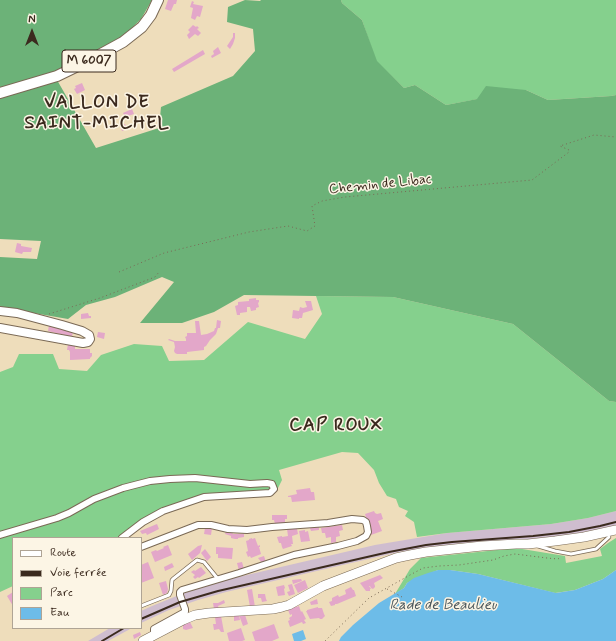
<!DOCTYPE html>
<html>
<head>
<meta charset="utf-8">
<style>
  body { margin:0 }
  #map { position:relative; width:616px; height:641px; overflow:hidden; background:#edb; font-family:Mynerve,sans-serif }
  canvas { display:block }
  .legend { position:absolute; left:12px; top:537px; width:130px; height:92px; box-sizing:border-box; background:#fcf5e5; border:1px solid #afa495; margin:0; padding:5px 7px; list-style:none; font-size:12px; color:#3b2a1e }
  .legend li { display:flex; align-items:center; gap:8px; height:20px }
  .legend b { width:20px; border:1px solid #afa495 }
  .north { position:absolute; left:12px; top:12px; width:40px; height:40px; -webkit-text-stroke:3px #fcf5e5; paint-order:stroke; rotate:0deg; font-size:11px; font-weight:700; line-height:16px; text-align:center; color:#3b2a1e }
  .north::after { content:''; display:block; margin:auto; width:14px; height:18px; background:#3b2a1e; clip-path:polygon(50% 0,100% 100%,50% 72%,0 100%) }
</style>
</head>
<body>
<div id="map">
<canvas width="616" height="641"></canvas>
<ul class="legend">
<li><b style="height:5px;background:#fff"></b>Route</li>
<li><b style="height:5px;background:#3b2a1e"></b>Voie ferrée</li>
<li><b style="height:11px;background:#85d08d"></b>Parc</li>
<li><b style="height:11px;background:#6dbce8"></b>Eau</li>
</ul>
<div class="north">N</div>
</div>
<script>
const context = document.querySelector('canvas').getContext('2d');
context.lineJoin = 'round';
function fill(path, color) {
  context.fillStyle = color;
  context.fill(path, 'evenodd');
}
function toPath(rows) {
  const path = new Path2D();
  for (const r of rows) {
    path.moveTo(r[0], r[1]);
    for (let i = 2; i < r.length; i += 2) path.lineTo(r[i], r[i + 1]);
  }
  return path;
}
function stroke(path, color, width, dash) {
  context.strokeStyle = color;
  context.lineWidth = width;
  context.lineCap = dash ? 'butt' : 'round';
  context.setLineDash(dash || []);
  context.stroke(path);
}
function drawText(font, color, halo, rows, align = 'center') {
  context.font = font + ' Mynerve,sans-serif';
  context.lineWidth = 3;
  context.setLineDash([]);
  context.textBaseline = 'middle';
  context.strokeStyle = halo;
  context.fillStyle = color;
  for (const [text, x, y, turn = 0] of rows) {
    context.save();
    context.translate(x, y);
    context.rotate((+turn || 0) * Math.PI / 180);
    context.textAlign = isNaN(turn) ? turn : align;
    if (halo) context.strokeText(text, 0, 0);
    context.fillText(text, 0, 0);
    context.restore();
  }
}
const industrial = toPath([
  [616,511,616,526,587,533,561,537,455,544,399,552,226,592,198,600,169,610,141,623,141,611,152,606,184,593,221,581,375,545,447,533,551,524,588,518],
  [110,628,132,628,108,641,88,641]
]);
const green = toPath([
  [341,0,616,0,616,95,611,96,548,100,526,90,446,105,415,85,404,88,376,61,362,20,342,3],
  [316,296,393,297,513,324,609,401,616,402,616,511,588,518,551,524,447,533,417,537,414,522,405,516,408,511,399,507,396,499,387,496,379,483,374,470,358,453,342,452,279,470,282,480,277,490,269,495,202,499,164,513,140,526,126,538,13,538,13,586,0,592,0,372,13,367,19,354,53,354,59,369,87,371,101,355,134,344,162,346,169,361,204,360,248,322,305,339,322,314],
  [616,538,616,570,603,579,575,590,555,593,478,574,450,570,438,570,407,583,404,588,395,594,410,569,421,558,516,548,565,556,566,563,602,556,600,549,608,543]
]);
const forest = toPath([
  [0,0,152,0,141,19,123,37,53,73,96,148,159,128,161,107,233,76,255,51,253,29,227,22,228,7,245,0,260,1,261,0,341,0,342,3,362,20,377,61,404,88,415,85,446,105,477,99,486,86,526,90,548,100,611,96,616,95,616,402,609,401,513,324,393,297,316,296,244,295,214,312,182,323,140,323,174,282,162,277,115,297,86,305,68,319,22,311,0,316,0,257,37,259,41,241,0,239]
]);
const water = toPath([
  [438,570,450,570,478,574,556,593,575,590,603,579,616,570,616,641,339,641,341,637,353,625,379,603,404,588,407,583,414,578,428,573],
  [303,630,306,639,301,641,294,641,292,634]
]);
const building = toPath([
  [168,0,177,0,176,4,174,4,171,11,165,9],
  [192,1,194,2,193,4,203,6,200,17,197,16,195,20,191,18,193,8,190,7],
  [193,25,196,27,197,26,199,28,197,29,201,33,198,36,195,34,189,39,187,35,190,32,188,30],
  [233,33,235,33,235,38,233,44,230,49,227,46,233,37],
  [218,47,221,53,212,58,211,56,214,54,213,51],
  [203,50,205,54,174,72,172,69],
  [82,83,85,90,77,94,74,89,76,88,75,86],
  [132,109,134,114,125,117,123,113],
  [125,124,127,129,122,131,120,126],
  [17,243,21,244,21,246,32,248,31,252,23,252,22,254,15,252],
  [256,298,256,300,259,300,259,302,258,303,259,307,256,308,256,310,251,311,250,307,247,307,247,312,240,313,240,315,237,315,235,306,238,305,238,302,249,301,249,299],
  [305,301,311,301,313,310,303,313,302,318,299,318,299,319,292,318,293,310,299,311,300,307,303,308,307,307],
  [88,313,89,316,91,316,91,318,81,319,81,314],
  [217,320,221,321,220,328,218,328,216,334,210,340,206,346,204,347,204,350,187,352,187,354,177,354,175,353,174,351,175,347,174,342,168,340,169,339,175,341,186,341,186,339,185,337,187,336,187,333,196,333,195,321,199,321,201,335,207,334,214,331,215,328,216,328],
  [49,325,73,331,72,337,48,331],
  [98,332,105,333,104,339,97,337],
  [68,344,75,346,75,349,90,349,90,353,92,353,92,356,90,358,90,359,70,360,70,352,69,350,67,350],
  [310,488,311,492,314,492,315,500,292,502,291,497,288,497,288,496,297,494,296,490],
  [374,511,375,513,377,514,381,513,383,519,378,521,382,531,371,535,371,529,370,524,365,518,366,517,365,514],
  [272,515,287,515,287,519,285,519,285,523,275,524,274,520,272,520],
  [157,524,159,529,147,535,146,533,142,534,140,531],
  [342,525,343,530,339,531,340,536,336,537,336,542,331,543,331,537,326,538,325,533,322,533,321,528],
  [319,527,319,530,311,531,310,528],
  [205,528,212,528,211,535,204,534],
  [287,529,297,529,298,534,292,536,293,544,291,544,292,546,283,549,282,547,281,543,279,543,277,537,282,536,282,537,288,536],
  [305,530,305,532,308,531,310,541,301,542,299,531],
  [226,531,232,532,233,534,244,534,244,537,238,538,238,539,235,539,231,538,231,536,225,534],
  [252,538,252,539,255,538,258,546,260,545,260,547,259,547,261,554,251,558,250,556,248,557,246,552,248,551,246,541,249,540,249,539],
  [168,545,172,555,155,562,151,552,156,550,157,551,164,548,163,547],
  [202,545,200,553,192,560,188,554,198,546],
  [216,547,233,548,232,559,218,558,218,554,216,554],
  [205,549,211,557,207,561,201,553],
  [264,556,266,562,262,563,258,558],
  [148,562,154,578,141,583,141,565],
  [242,562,244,569,239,571,237,563],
  [172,563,174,567,165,571,164,567],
  [201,567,206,573,199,578,198,577,195,579,193,577,195,575,191,572,194,570,195,571],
  [380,575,383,578,374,583,375,586,375,587,373,589,371,588,370,586,369,586,371,589,370,589,370,591,366,591,360,583],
  [301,579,302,581,293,584,292,580],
  [305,580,308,588,298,593,294,585],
  [166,581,168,589,167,593,163,595,159,583],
  [292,584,295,594,289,596,287,592,290,591,288,585],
  [284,585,285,588,284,589,285,595,278,596,276,587],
  [351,587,353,590,354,590,356,596,337,604,335,604,335,605,331,606,329,602,332,601,332,598,338,595,339,597,346,594,345,590],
  [252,589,255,607,250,607,247,590],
  [13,592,13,606,7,596],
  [258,594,265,594,266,599,267,601,262,602,261,598,258,598],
  [317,599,318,604,311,605,310,602],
  [224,600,225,603,218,606,219,609,214,609,213,603,218,603],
  [295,606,296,607,299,606,301,612,302,611,306,619,304,620,306,623,303,624,302,622,290,627,288,621,290,620,289,618,292,616,292,614,290,615,288,610],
  [318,607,318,608,322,608,324,614,325,616,322,619,320,619,319,618,310,619,306,611,307,611,307,610],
  [234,615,245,615,248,624,243,626,239,615,240,620,234,621],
  [221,616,224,632,221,632,219,629,214,630,213,624,216,624,215,617],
  [190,622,193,628,186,630,183,629,183,625],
  [274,624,279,638,272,641,255,641,252,632],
  [241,628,245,640,242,641,229,641,227,633],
  [140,632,141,635,134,639,133,635]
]);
const path = toPath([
  [119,272,164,253,249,232,288,226,307,231,315,226,312,206,322,201,345,197,532,180,569,152,569,150,560,146,594,135,616,137],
  [49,314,100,298,155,277,159,272],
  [387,589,402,597],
  [325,641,369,598,410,575,423,568,439,566,459,565,493,560,504,556,515,554,547,558,558,559,561,557]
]);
const service = toPath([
  [538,546,555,551,571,554,596,549,609,537],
  [141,606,169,595,171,591,172,580,173,579,197,560,204,562,218,579]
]);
const minor = toPath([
  [0,535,57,518,69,513,94,499,123,488,150,481,170,479,195,478,250,484,267,483,272,484,274,489,270,493,204,497,163,511,143,522,122,538],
  [141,547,198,525,211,525,228,529,247,530,272,527,328,523,352,519,363,520,366,522,367,526,368,532,366,536,357,541,338,546,294,555,239,573,182,590,180,592,180,595,185,609,185,612,154,629,154,635]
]);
const tertiary = toPath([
  [0,311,17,313,62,325,82,331,89,335,90,339,88,342,83,343,0,328]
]);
const secondary = toPath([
  [143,641,183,620,195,615,209,613,273,609,282,607,289,605,323,586,396,558,410,555,426,552,482,546,516,544,528,544,555,541,584,537,616,530]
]);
const primary = toPath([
  [0,93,57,76,90,60,123,42,142,27,151,15,158,0]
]);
const rail = toPath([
  [141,619,180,602,218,591,389,552,426,545,452,542,533,536,569,532,600,526,616,522],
  [102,641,124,628]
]);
const shields = [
  [89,61,54]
];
const shieldNames = [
  ["M 6007",89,61]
];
const streetNames = [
  ["Chemin de Libac",380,185,-6]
];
const waterNames = [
  ["Rade de Beaulieu",443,606]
];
const districtNames = [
  ["VALLON DE",97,103],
  ["SAINT-MICHEL",97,124],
  ["CAP ROUX",336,426]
];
fill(industrial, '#cfbdcf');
fill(green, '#85d08d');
fill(forest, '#6cb278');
fill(water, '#6dbce8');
fill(building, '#e3a7c9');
stroke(service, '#7a6955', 4.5);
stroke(minor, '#7a6955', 8);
stroke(tertiary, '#7a6955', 10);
stroke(secondary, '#7a6955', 10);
stroke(primary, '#7a6955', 12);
stroke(path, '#7a6955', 1, [1, 3]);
stroke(service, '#fff', 3);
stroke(minor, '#fff', 6);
stroke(tertiary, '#fff', 8);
stroke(secondary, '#fff', 9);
stroke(primary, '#fff', 10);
stroke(rail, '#3b2a1e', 2);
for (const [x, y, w] of shields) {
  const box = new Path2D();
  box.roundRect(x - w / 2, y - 11, w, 22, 3);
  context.fillStyle = '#fcf5e5';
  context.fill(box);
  stroke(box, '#3b2a1e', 1);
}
drawText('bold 13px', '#3b2a1e', null, shieldNames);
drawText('14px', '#3b2a1e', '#fcf5e5', streetNames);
drawText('italic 15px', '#4a565b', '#fcf5e5', waterNames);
context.letterSpacing = '1px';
drawText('bold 18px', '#3b2a1e', '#fcf5e5', districtNames);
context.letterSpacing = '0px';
</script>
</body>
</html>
